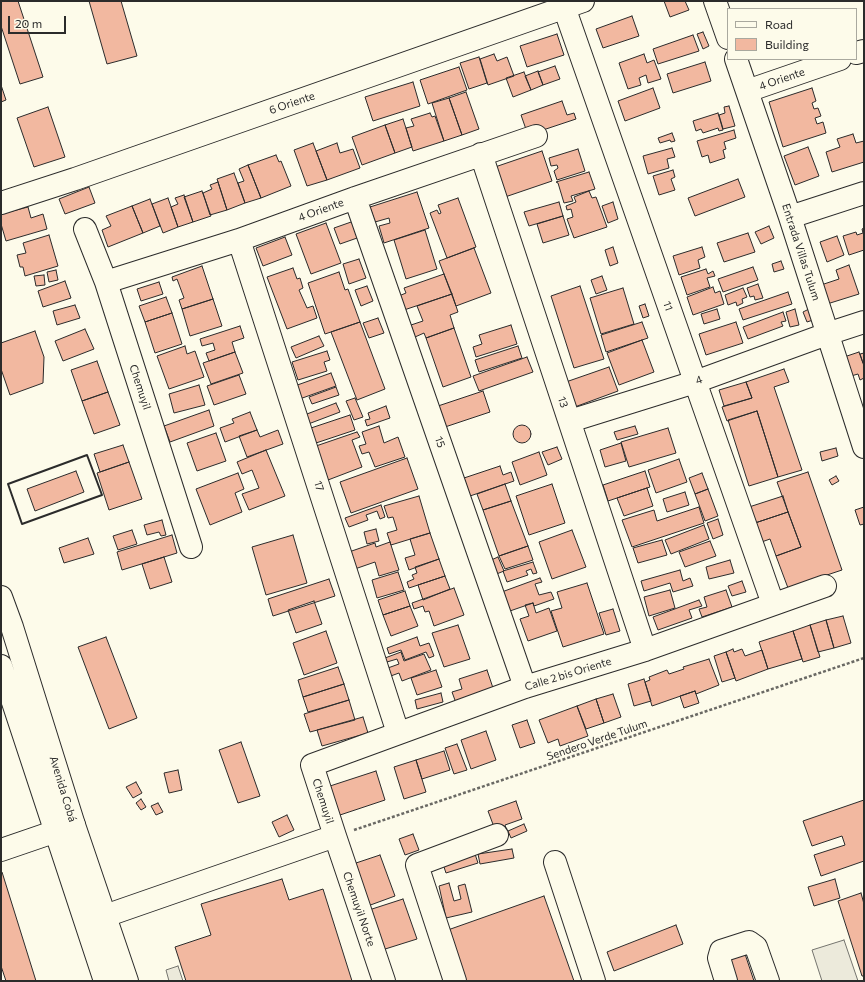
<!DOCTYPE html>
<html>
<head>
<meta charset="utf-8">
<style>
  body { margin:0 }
  #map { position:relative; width:865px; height:982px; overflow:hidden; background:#fdfbea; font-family:Commissioner,sans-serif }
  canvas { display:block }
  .frame { position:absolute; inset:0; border:2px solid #2b2b2b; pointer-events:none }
  .legend { position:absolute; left:727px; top:8px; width:130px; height:52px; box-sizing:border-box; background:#fdfbea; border:1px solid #a9a89e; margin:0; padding:5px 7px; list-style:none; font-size:12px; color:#2b2b2b }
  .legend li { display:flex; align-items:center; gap:8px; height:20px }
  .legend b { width:20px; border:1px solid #a9a89e }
  .scale { position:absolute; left:8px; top:16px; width:58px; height:18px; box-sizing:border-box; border:2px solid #2b2b2b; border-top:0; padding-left:5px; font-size:12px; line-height:14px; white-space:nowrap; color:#2b2b2b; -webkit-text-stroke:3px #fdfbea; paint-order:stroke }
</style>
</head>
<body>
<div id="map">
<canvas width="865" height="982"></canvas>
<div class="frame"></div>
<ul class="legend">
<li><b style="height:5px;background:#fdfbea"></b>Road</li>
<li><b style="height:11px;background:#f2b8a0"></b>Building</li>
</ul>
<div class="scale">20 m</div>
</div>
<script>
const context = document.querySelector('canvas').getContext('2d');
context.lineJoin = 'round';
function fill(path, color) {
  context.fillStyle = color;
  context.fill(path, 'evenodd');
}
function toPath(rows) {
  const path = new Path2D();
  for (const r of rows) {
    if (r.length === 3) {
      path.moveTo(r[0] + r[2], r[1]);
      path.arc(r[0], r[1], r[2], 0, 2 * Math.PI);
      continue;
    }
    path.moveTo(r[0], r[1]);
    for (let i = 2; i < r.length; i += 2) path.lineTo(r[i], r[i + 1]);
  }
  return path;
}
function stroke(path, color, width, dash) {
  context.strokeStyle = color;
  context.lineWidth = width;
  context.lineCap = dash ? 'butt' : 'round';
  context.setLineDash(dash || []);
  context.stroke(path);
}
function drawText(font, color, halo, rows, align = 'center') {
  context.font = font + ' Commissioner,sans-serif';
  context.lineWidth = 3;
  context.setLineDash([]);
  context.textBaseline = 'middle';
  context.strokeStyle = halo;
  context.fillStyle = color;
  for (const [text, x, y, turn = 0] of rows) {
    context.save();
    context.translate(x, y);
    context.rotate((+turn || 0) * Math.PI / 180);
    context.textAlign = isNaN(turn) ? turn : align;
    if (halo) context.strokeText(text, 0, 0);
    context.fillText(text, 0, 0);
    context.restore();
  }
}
const parking = toPath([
  [844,940,858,981,822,981,812,950,844,940],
  [178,966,183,981,169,981,166,970,178,966]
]);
const building = toPath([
  [3,1,18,1,43,77,20,84,1,26,1,2,3,1],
  [89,1,121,1,137,56,107,64,89,1],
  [664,1,685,1,689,10,670,17,664,1],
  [632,16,639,36,603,48,596,29,632,16],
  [703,32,709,46,703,49,697,34,703,32],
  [557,34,564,55,527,67,520,46,557,34],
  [693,35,699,51,658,64,653,49,693,35],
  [494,54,497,61,507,57,514,76,488,85,480,59,494,54],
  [644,54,647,63,654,60,661,79,648,83,646,75,639,78,641,85,628,89,619,63,644,54],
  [479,57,487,83,469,89,460,63,479,57],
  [705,62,711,81,673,93,667,74,705,62],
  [555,66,560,79,543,85,538,72,555,66],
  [459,67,467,90,428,104,420,80,459,67],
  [538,71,543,85,531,90,525,76,538,71],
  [524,72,531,90,513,97,506,78,524,72],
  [413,82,420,106,373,121,365,97,413,82],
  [1,85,6,100,1,102,1,85],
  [653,88,660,108,625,121,618,101,653,88],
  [812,88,816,101,812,103,814,109,818,108,821,116,815,118,817,124,823,122,826,133,783,147,769,102,812,88],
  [466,92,479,129,462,135,449,98,466,92],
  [449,98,462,135,444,141,432,103,449,98],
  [562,101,567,115,574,113,576,119,528,135,521,115,562,101],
  [729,106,735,126,723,129,719,115,725,113,724,107,729,106],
  [48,107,65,157,34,167,17,118,48,107],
  [430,113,432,117,435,116,444,141,413,151,406,128,414,126,411,119,430,113],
  [718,113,723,130,719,131,718,128,703,133,701,129,696,131,693,121,718,113],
  [403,119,412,147,395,153,385,125,403,119],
  [385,125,395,153,362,165,352,137,385,125],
  [734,130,736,138,724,142,726,149,723,150,725,158,710,163,708,155,702,157,697,141,734,130],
  [672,133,675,141,671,142,670,140,660,143,658,138,672,133],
  [853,134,856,143,864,141,864,162,832,172,826,152,840,147,837,139,853,134],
  [313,143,327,180,307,186,294,150,313,143],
  [337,143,340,153,353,149,360,168,327,180,316,151,337,143],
  [808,147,819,176,795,185,784,156,808,147],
  [672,148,675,157,667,159,669,168,648,174,643,156,672,148],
  [578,149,585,171,557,180,554,171,558,168,557,165,551,166,549,158,578,149],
  [542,151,552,181,505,197,495,167,542,151],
  [276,155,279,162,281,161,291,186,261,198,248,165,276,155],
  [248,165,261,198,245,203,238,183,244,181,239,169,248,165],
  [673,170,675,177,671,179,675,190,659,195,653,176,673,170],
  [589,172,595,189,571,196,573,201,564,203,558,183,556,182,589,172],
  [234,173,245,203,227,210,217,179,234,173],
  [738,179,745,197,695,216,688,198,738,179],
  [218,182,227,210,210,215,203,193,212,189,210,185,218,182],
  [89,187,95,203,65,214,59,199,89,187],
  [202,191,211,216,193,222,184,197,202,191],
  [589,191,592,198,596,197,607,227,574,238,567,219,573,217,571,209,567,210,566,206,576,202,574,197,589,191],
  [417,192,429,228,384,243,379,226,390,223,389,218,375,222,370,207,417,192],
  [184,195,193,222,178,227,171,207,178,204,175,198,184,195],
  [168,198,178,227,163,233,152,204,168,198],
  [458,198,476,247,447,258,430,213,437,210,439,214,441,213,438,205,458,198],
  [150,199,160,226,143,233,132,206,150,199],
  [559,202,563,216,529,226,524,212,559,202],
  [613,202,618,219,608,223,602,206,613,202],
  [132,206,143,233,108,247,102,230,111,226,106,216,132,206],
  [28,207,31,218,43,214,47,229,6,241,1,224,1,214,28,207],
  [563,216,569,235,543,243,537,224,563,216],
  [354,221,360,237,340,244,334,228,354,221],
  [326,223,341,263,311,274,296,234,326,223],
  [769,226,774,238,761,244,755,232,769,226],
  [864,228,864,250,849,255,843,236,856,232,857,235,863,233,862,229,864,228],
  [425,230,437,269,406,279,394,240,425,230],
  [748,233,755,252,724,262,717,243,748,233],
  [49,235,58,266,25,276,23,267,20,267,17,255,26,253,23,243,49,235],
  [837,236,844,255,827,262,820,242,837,236],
  [285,237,292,255,263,266,256,248,285,237],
  [613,247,618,263,610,266,605,250,613,247],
  [702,247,705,257,698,260,700,268,679,275,673,256,702,247],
  [474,248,491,293,456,306,439,261,474,248],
  [359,259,366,278,349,284,343,264,359,259],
  [781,261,784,269,774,272,772,264,781,261],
  [849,265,859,294,827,304,821,285,839,279,836,270,849,265],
  [202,266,213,299,182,309,179,300,184,298,177,279,173,281,172,277,202,266],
  [753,267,758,280,723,292,718,279,753,267],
  [293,268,297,279,300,278,303,288,299,290,307,308,313,306,317,318,287,329,267,277,293,268],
  [706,269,708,274,713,271,715,276,707,278,710,287,687,295,681,277,706,269],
  [56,270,58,280,49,282,47,272,56,270],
  [339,272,345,290,348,289,360,322,325,334,308,283,339,272],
  [444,274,452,294,398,312,394,298,406,293,404,288,444,274],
  [44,275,45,285,36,286,34,276,44,275],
  [602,276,607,290,596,294,591,280,602,276],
  [65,281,71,298,43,307,38,291,65,281],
  [159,282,163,294,141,301,137,289,159,282],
  [758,284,763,298,755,300,754,296,750,297,747,288,758,284],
  [367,286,373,301,361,306,355,290,367,286],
  [580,286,604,359,574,368,551,296,580,286],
  [713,287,715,293,720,291,724,304,693,315,687,297,713,287],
  [623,288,634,324,601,334,590,298,623,288],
  [743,288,747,297,742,299,743,303,737,306,736,302,728,305,725,295,743,288],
  [788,292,792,304,743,320,739,309,788,292],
  [452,294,458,312,450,315,454,328,426,338,424,333,415,337,411,325,423,321,417,306,452,294],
  [166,297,172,313,145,322,139,306,166,297],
  [213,299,222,326,190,336,182,309,213,299],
  [645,304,649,316,643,318,639,306,645,304],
  [75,305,80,318,57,325,53,311,75,305],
  [717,309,720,319,704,324,701,314,717,309],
  [795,309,799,325,790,327,786,312,795,309],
  [809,309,813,320,807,322,803,312,809,309],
  [783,312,786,321,781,322,783,326,748,339,743,327,783,312],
  [172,313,182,344,155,353,145,322,172,313],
  [378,318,384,333,369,338,363,323,378,318],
  [360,322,385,389,357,400,331,332,360,322],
  [642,322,648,338,606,352,601,335,642,322],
  [736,322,743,343,706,355,699,334,736,322],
  [511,325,517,344,476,357,473,347,482,344,479,335,511,325],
  [240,326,244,338,232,342,235,352,209,361,206,353,215,350,213,343,202,346,200,339,240,326],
  [454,328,471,377,443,387,426,338,454,328],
  [85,329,94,349,63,361,55,341,85,329],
  [35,331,44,357,43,383,10,395,1,369,1,343,35,331],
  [319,336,324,346,296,358,291,347,319,336],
  [642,340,654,372,619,385,607,353,642,340],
  [185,346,187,354,195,351,204,377,169,389,157,356,185,346],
  [518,346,522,358,479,372,475,360,518,346],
  [327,351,330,360,324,362,327,371,298,380,292,362,327,351],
  [235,352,243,373,211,384,203,363,235,352],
  [859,352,864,366,864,378,860,380,858,374,851,376,844,357,859,352],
  [864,353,864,363,863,363,860,354,864,353],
  [527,357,533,372,479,391,473,376,527,357],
  [97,361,108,392,82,401,71,370,97,361],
  [609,367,618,391,572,408,563,383,609,367],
  [784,369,789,382,774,387,802,470,778,477,757,411,727,421,722,407,752,398,746,382,784,369],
  [331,373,336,386,294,401,289,388,331,373],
  [239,375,246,394,214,405,207,386,239,375],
  [746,382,752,398,724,406,719,390,746,382],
  [199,385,205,405,174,413,169,394,199,385],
  [336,387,339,395,312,404,309,397,336,387],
  [483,391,490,412,445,427,438,406,483,391],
  [108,392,120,425,94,434,82,401,108,392],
  [355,398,363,417,354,420,346,401,355,398],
  [336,403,340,412,303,426,299,417,336,403],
  [386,406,390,418,367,426,365,420,370,419,368,413,386,406],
  [209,410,214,426,170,442,164,426,209,410],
  [757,411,778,477,749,486,728,420,757,411],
  [250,412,257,430,225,442,220,428,234,423,232,419,250,412],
  [350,415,355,430,310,445,305,430,350,415],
  [522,434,9],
  [379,426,384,443,398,437,405,457,375,467,369,452,362,454,359,446,366,444,362,432,379,426],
  [635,426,638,434,617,440,614,432,635,426],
  [668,428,676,453,629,467,621,442,668,428],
  [257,430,260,437,278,430,283,444,247,457,239,436,257,430],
  [357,432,360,437,352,440,362,467,328,480,316,446,357,432],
  [216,433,226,461,197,471,187,443,216,433],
  [621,443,626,461,605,467,600,450,621,443],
  [123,445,129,462,100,472,94,454,123,445],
  [557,447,562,459,548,465,542,452,557,447],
  [836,448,838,456,822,461,820,452,836,448],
  [266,450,285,496,249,510,242,494,259,488,252,470,242,474,237,462,266,450],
  [539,452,547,475,520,485,512,462,539,452],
  [407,458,418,489,351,513,340,482,407,458],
  [679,459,687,482,656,493,648,470,679,459],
  [129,462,142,499,109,510,97,473,129,462],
  [500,466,503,475,511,472,514,481,470,496,464,478,500,466],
  [76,471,84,492,35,511,27,489,76,471],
  [645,471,650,487,608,501,603,485,645,471],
  [808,472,842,570,788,588,776,556,801,547,777,482,808,472],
  [238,473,244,489,235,493,242,512,210,525,196,489,238,473],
  [702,473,708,489,695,494,689,478,702,473],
  [836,476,839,481,832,485,829,480,836,476],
  [505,484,511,501,483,510,477,494,505,484],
  [552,484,565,523,529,535,516,496,552,484],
  [647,488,653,506,624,516,617,498,647,488],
  [708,489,718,516,705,521,695,494,708,489],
  [685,492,689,505,667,512,663,499,685,492],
  [419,496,430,533,391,545,387,533,397,530,393,517,388,518,384,506,419,496],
  [783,496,788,512,755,523,749,507,783,496],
  [511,501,528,546,499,556,483,510,511,501],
  [381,505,385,517,380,519,377,511,366,515,368,520,349,527,345,518,381,505],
  [699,507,704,523,632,547,622,520,654,510,657,521,699,507],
  [864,507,864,524,860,525,855,510,864,507],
  [788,512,801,547,776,556,770,539,756,544,755,523,788,512],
  [718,519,723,535,713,539,707,523,718,519],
  [162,520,166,535,161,536,159,532,147,535,144,525,162,520],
  [704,525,709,539,671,554,665,540,704,525],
  [376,529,379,541,367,544,364,532,376,529],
  [132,530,137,544,118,550,113,536,132,530],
  [572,530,586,567,552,579,539,542,572,530],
  [430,533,439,559,409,570,405,558,415,555,410,539,430,533],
  [172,535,177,553,122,570,117,552,172,535],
  [293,535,307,583,266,595,252,547,293,535],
  [88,538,94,554,64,563,59,548,88,538],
  [662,540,667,555,638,563,633,548,662,540],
  [710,541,716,556,685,567,679,552,710,541],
  [390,542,399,570,379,576,375,562,349,571,343,554,375,543,376,547,390,542],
  [528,546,533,560,505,569,499,556,528,546],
  [164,557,172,582,150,589,142,564,164,557],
  [498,557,504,571,494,575,489,561,498,557],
  [439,559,445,576,409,588,407,582,414,579,412,575,417,573,415,567,439,559],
  [730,560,734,573,709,579,706,567,730,560],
  [533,562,537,573,533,574,531,569,526,571,528,575,507,582,503,571,533,562],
  [680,570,683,581,690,578,693,586,673,592,670,583,644,591,641,581,680,570],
  [398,572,404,590,377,598,372,580,398,572],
  [445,576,450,589,423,600,418,585,445,576],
  [540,578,542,582,535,584,539,595,551,592,554,599,534,606,533,603,507,612,499,593,540,578],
  [329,579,335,596,273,616,268,599,329,579],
  [742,581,746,592,732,596,728,586,742,581],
  [587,583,604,634,563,647,551,611,562,608,557,592,587,583],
  [454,588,464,615,434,626,429,611,425,612,423,606,414,609,412,603,454,588],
  [670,590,675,608,649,616,644,597,670,590],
  [726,590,732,607,702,617,699,609,707,607,704,597,726,590],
  [405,591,410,606,383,615,378,600,405,591],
  [699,600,702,606,689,610,692,618,658,630,653,617,699,600],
  [314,601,322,624,296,633,288,610,314,601],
  [533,603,536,613,549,608,557,631,528,641,520,619,529,616,525,605,533,603],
  [410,606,418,626,391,636,383,615,410,606],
  [613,609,620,631,606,635,599,613,613,609],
  [843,616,851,643,834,648,826,620,843,616],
  [826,620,834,648,818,652,810,625,826,620],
  [458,625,470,659,444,667,432,633,458,625],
  [810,625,820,657,803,662,793,631,810,625],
  [326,631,337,663,304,675,293,643,326,631],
  [793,631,802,659,768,669,759,642,793,631],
  [106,637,137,718,109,729,78,647,106,637],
  [417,637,420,646,429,643,434,656,429,658,426,652,405,660,401,650,389,654,387,648,417,637],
  [733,649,734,652,742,649,745,656,762,650,768,669,736,681,726,652,733,649],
  [401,652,404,661,424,654,431,670,402,681,399,673,388,677,385,669,399,664,397,659,387,662,385,658,401,652],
  [726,652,735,678,722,682,714,656,726,652],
  [709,659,719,685,696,694,695,691,652,706,645,682,650,680,649,677,667,670,669,674,684,669,683,667,709,659],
  [338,667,344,684,303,697,298,680,338,667],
  [436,670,442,687,417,695,411,678,436,670],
  [487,670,494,691,456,703,452,692,462,689,459,679,487,670],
  [644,679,651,701,634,706,628,684,644,679],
  [344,684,349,700,308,712,303,697,344,684],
  [695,691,699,703,684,708,680,696,695,691],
  [441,693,443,702,417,709,415,700,441,693],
  [613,694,621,717,604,723,596,699,613,694],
  [596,699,604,723,586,729,577,706,596,699],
  [349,700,355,720,310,732,304,714,349,700],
  [577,706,588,736,560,746,558,739,548,743,539,720,577,706],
  [363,717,368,733,322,746,317,730,363,717],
  [527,720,535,743,520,748,512,725,527,720],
  [486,731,496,760,471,769,461,740,486,731],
  [241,742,260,796,238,803,219,750,241,742],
  [457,744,467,770,454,774,445,748,457,744],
  [444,751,450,770,422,779,416,760,444,751],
  [416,760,426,792,404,799,394,767,416,760],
  [178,770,182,790,169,793,164,773,178,770],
  [376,771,385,800,337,816,327,787,376,771],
  [136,782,142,793,133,798,126,787,136,782],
  [141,799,146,807,141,810,136,803,141,799],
  [864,800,864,861,821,876,814,855,845,845,842,836,812,846,803,821,864,800],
  [516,801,522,819,505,825,507,832,497,835,488,811,516,801],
  [158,803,163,812,156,815,151,806,158,803],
  [287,815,294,830,279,837,272,822,287,815],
  [524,824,527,831,511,838,508,831,524,824],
  [413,834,419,850,405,855,399,839,413,834],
  [512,849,514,858,480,864,478,854,512,849],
  [475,854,478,863,446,873,443,864,475,854],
  [380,855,395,896,365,907,350,865,380,855],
  [1,872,2,872,36,981,6,981,1,966,1,872],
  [282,879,289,900,323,889,352,981,186,981,175,947,211,935,201,904,282,879],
  [835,879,840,898,814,906,808,887,835,879],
  [449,883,454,901,461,899,458,886,465,884,472,912,446,918,439,886,449,883],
  [861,893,864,904,864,976,862,976,838,901,861,893],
  [544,896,574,981,463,981,445,931,544,896],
  [403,899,417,939,382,950,369,910,403,899],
  [676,925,683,944,614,971,607,952,676,925],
  [743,948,754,981,733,981,725,954,743,948]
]);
const path = toPath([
  [354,830,864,658]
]);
const minor = toPath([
  [715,1,728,38],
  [564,7,773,604],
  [856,53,864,51],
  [736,59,790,217,864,447],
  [747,91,840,59],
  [481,154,645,650],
  [355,198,525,687],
  [1,203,75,179,583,1],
  [790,217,864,193],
  [85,229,106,282,191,547],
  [239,240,398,733],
  [106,282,239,240,355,198,536,136],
  [570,421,695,382,827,334,864,322],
  [1,850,74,825],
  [555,862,594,981],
  [105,916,335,836],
  [384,981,335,836,312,765,525,687,645,650,825,586],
  [455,981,417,865,497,835],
  [726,981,719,958,721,951,749,942,756,947,768,981]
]);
const major = toPath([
  [1,597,12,627,74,825,127,981],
  [1,666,105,981]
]);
const wall = toPath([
  [87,455,102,495,22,524,8,484,87,455]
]);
const streetNames = [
  ["4 Oriente",782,79,-19],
  ["6 Oriente",292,103,-19],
  ["4 Oriente",321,210,-20],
  ["Entrada Villas Tulum",801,252,72],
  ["11",668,306,71],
  ["4",699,380,-19],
  ["Chemuyil",140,387,72],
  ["13",563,402,72],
  ["15",440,442,71],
  ["17",319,486,72],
  ["Calle 2 bis Oriente",568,674,-17],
  ["Sendero Verde Tulum",597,740,-19],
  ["Avenida Cobá",63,789,73],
  ["Chemuyil",323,801,72],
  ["Chemuyil Norte",359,909,71]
];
fill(parking, '#eceadb');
stroke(parking, '#74746e', 1);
fill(building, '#f2b8a0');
stroke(building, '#2b2b2b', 1);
stroke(minor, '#2b2b2b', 24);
stroke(major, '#2b2b2b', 24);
stroke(path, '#6a6964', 2.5, [3, 2]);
stroke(minor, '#fdfbea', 22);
stroke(major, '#fdfbea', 22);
stroke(wall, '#2b2b2b', 2);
drawText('11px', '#2b2b2b', '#fdfbea', streetNames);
</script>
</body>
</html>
